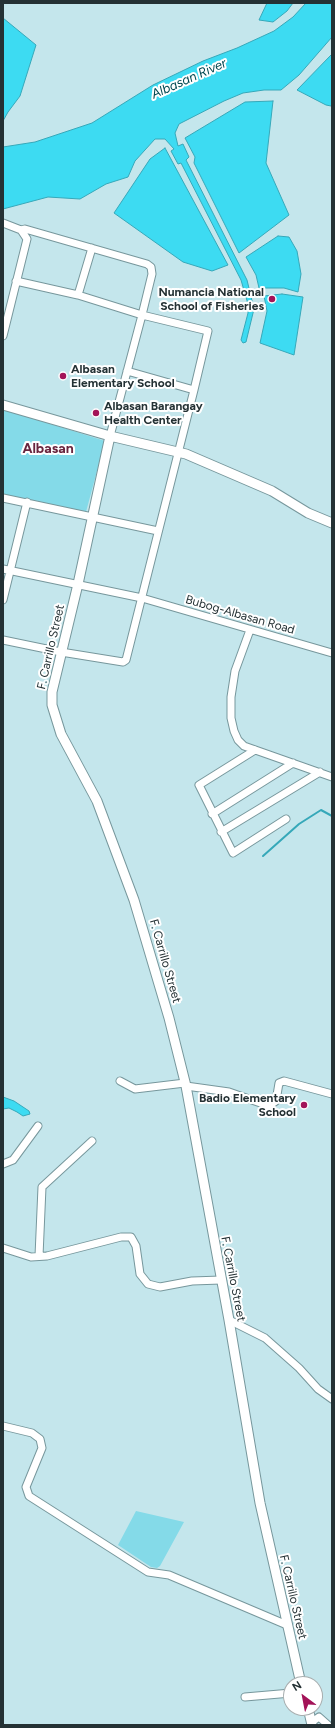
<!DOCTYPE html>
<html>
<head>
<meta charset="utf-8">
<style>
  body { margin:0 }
  #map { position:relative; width:335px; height:1728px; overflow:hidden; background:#c4e6ec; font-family:Figtree,sans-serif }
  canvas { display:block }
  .frame { position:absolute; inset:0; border:4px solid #243134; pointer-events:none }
  .north { position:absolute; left:283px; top:1676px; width:40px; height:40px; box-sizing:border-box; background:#fff; border:1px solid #a7adae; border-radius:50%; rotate:328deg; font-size:11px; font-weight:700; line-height:16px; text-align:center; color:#243134 }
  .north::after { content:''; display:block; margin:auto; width:14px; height:18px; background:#a31358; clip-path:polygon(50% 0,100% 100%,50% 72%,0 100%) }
</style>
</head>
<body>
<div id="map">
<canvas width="335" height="1728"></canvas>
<div class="frame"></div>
<div class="north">N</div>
</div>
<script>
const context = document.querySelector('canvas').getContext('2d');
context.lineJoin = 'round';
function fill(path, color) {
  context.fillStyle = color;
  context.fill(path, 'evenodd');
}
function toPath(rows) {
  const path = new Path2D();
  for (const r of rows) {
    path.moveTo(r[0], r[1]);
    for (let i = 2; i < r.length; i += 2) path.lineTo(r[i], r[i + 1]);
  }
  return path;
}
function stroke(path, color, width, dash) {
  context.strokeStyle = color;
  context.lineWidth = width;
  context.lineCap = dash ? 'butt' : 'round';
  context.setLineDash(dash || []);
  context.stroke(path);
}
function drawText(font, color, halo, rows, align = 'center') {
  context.font = font + ' Figtree,sans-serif';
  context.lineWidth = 4;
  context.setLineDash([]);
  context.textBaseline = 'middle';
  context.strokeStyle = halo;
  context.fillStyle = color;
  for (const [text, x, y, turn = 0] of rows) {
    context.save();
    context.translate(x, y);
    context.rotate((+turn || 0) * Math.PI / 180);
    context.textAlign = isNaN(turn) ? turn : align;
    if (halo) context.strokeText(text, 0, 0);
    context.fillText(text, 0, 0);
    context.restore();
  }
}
const green = toPath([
  [3,409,105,441,86,512,3,494],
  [136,1511,184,1522,160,1566,157,1568,151,1567,118,1545]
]);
const water = toPath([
  [267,3,293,3,287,11,273,22,259,20,267,3],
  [306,3,332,3,332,37,299,75,281,90,264,90,243,93,224,101,179,124,175,133,178,146,183,144,189,157,186,160,247,280,254,309,246,342,243,343,241,340,248,313,248,304,241,280,181,163,178,164,171,151,174,149,165,139,155,139,135,161,128,177,106,184,80,199,48,197,3,209,3,147,35,142,92,123,153,85,203,61,237,48,274,31,293,17,306,3],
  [3,18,36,45,20,96,8,112,3,121,3,18],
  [332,54,332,106,331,106,326,105,297,90,332,54],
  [273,101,266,163,289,215,239,253,194,163,195,157,185,138,245,102,273,101],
  [165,148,228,265,212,271,183,262,114,213,150,159,165,148],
  [278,236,289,237,297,251,301,274,298,292,284,288,259,288,256,275,246,257,278,236],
  [282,294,303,297,294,355,260,343,267,311,264,296,282,294],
  [3,1097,14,1101,29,1111,30,1114,23,1116,17,1112,9,1108,3,1109,3,1097]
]);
const stream = toPath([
  [263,856,299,824,321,810,332,816]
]);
const minor = toPath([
  [3,223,21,230],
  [78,295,92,248],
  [3,336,27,239,21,230,25,229,147,264,151,267,152,274,142,315,110,436],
  [127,371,194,390],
  [3,498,158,531],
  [3,569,142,598,332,653],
  [3,600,27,502],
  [250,630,235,671,231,697,231,718,234,731,238,740,244,746,332,777],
  [3,640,61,652,123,662,126,660,194,390,208,331,142,315,78,295,16,281],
  [255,750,199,785,233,853,286,819],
  [212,814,293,763],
  [221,832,320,772],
  [120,1081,135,1089,185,1083],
  [186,1086,229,1092,269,1106,276,1101,279,1083,284,1081,332,1094],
  [3,1164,13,1160,38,1126],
  [3,1248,31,1257,47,1256,121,1237,131,1237,136,1246,140,1274,148,1284,160,1287,192,1281,221,1280],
  [39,1256,42,1187,92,1141],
  [229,1320,265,1338,299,1368,318,1389,332,1399],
  [3,1426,32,1433,40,1439,42,1448,26,1487,29,1496,148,1572,169,1575,287,1625],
  [245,1697,291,1693],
  [312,1722,319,1717,328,1725]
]);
const tertiary = toPath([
  [3,405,110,436,186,454,272,491,308,513,332,523],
  [110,436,78,584,52,692,52,705,61,734,97,801,134,900,169,1018,186,1086,229,1320,260,1503,301,1684],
  [308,1708,312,1725]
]);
const markers = [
  [272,299,4,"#a31358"],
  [63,376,4,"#a31358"],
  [96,413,4,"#a31358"],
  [304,1105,4,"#a31358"]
];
const poiNames = [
  ["Numancia National",264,292],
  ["School of Fisheries",264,306],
  ["Albasan",71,369,"left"],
  ["Elementary School",71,383,"left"],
  ["Albasan Barangay",104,406,"left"],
  ["Health Center",104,420,"left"],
  ["Badio Elementary",296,1098],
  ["School",296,1112]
];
const streetNames = [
  ["Bubog-Albasan Road",240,615,16],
  ["F. Carrillo Street",51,647,-77],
  ["F. Carrillo Street",165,961,74],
  ["F. Carrillo Street",233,1279,79],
  ["F. Carrillo Street",293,1597,77]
];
const waterNames = [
  ["Albasan River",189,79,-24]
];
const quarterNames = [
  ["Albasan",48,449]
];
fill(green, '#84dae8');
fill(water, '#3ddbf2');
stroke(water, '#36a8b9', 1);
stroke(stream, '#36a8b9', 2);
stroke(minor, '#77979c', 9);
stroke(tertiary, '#77979c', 11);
stroke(minor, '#fff', 7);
stroke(tertiary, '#fff', 9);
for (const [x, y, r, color] of markers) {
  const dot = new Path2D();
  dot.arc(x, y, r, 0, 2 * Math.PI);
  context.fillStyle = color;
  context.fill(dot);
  stroke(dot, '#fff', 1.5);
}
drawText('bold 12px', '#243134', '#fff', poiNames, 'right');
drawText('12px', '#243134', '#fff', streetNames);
drawText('italic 13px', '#004851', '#fff', waterNames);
drawText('bold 14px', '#69263f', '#fff', quarterNames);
</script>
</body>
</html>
